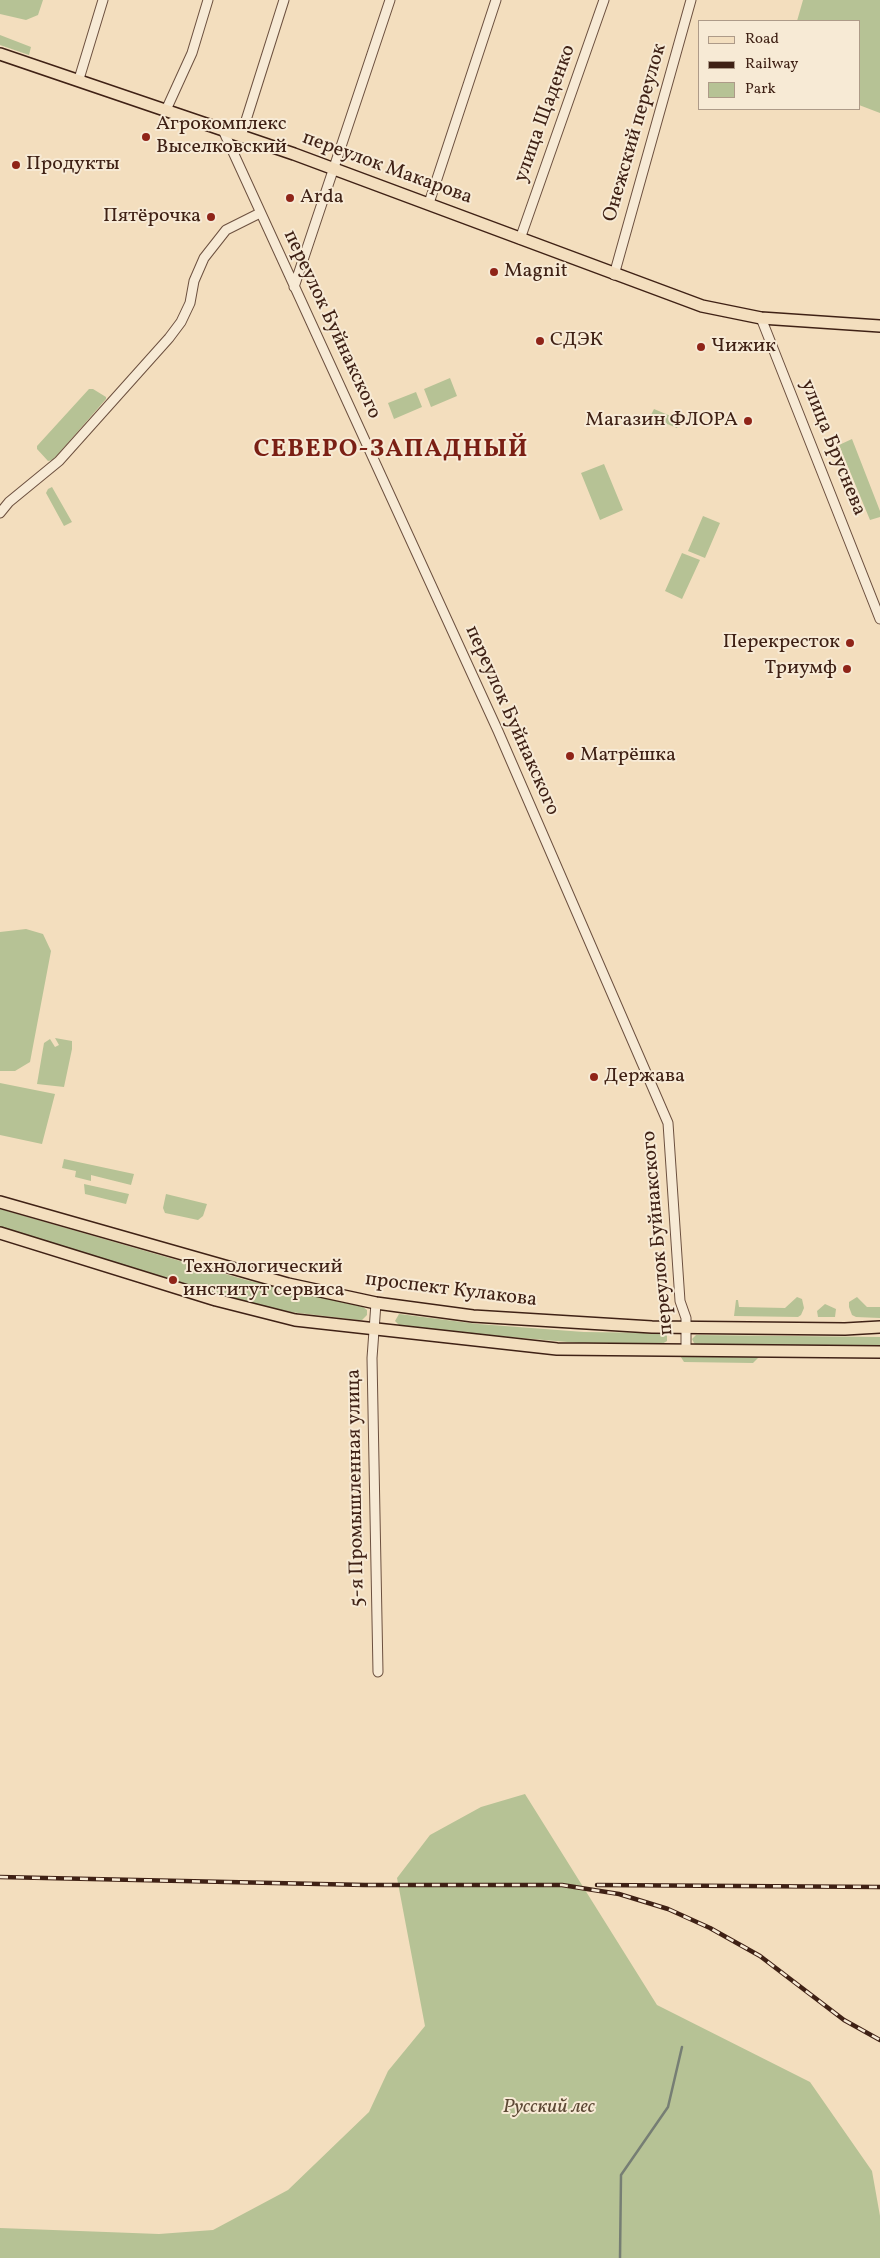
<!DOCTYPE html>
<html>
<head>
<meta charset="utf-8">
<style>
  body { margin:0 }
  #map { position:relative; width:880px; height:2258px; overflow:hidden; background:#f3debe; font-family:Vollkorn,serif }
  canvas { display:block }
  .legend { position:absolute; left:698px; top:20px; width:162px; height:90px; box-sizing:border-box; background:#f7ead5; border:1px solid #ad9a88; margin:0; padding:6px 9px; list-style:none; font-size:15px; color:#3f2115 }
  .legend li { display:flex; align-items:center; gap:10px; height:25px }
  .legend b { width:25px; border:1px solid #ad9a88 }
</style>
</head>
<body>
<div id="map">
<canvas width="880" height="2258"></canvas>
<ul class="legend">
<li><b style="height:6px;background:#f3debe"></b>Road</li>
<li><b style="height:6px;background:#3f2115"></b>Railway</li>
<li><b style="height:14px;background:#b6c295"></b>Park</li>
</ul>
</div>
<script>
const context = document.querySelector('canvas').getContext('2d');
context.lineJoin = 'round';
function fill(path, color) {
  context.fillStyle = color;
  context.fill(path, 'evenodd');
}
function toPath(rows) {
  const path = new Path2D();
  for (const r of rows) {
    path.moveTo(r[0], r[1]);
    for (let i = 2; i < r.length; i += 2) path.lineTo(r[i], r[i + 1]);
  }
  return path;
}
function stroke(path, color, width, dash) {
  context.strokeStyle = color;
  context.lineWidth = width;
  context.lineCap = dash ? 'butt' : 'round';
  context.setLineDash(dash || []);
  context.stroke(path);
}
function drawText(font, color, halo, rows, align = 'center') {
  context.font = font + ' Vollkorn,serif';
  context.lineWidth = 4;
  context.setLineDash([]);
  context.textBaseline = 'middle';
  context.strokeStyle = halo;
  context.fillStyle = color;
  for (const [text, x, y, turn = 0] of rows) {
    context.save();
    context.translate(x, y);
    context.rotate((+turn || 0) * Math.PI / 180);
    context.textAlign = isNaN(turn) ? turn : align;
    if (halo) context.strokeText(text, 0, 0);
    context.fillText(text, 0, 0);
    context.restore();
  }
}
const green = toPath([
  [0,0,43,0,38,15,26,20,0,14],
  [803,0,880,0,880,113,859,105,859,21,797,21],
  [0,35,31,47,29,55,0,45],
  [450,378,457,396,431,407,424,389],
  [89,389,93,389,106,397,106,399,53,460,48,461,37,449,37,446],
  [416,392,422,407,394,419,388,403],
  [654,409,680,420,677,428,650,417],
  [852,439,880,511,880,517,870,520,839,445],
  [604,464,623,510,600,520,581,473],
  [52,487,72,522,64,526,46,493,48,489],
  [703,516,720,523,705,558,688,551],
  [682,553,700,560,682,599,665,591],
  [26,929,43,934,51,951,30,1062,15,1071,0,1071,0,932],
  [55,1038,72,1041,72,1049,64,1087,37,1084,44,1043,50,1039,55,1047,59,1045],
  [0,1083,55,1094,42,1144,0,1135],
  [64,1159,134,1174,131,1185,91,1175,91,1181,75,1177,76,1171,62,1168],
  [84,1184,129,1194,126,1204,85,1194],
  [166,1194,207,1204,203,1216,198,1220,165,1213,163,1208],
  [0,1209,246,1280,363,1307,367,1310,367,1315,362,1320,358,1320,290,1312,246,1302,0,1227],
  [797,1297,802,1299,804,1308,801,1315,798,1317,734,1316,736,1300,738,1300,739,1307,785,1308],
  [857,1297,867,1307,880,1307,880,1318,856,1317,852,1315,849,1307,849,1302],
  [825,1304,836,1309,835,1317,818,1317,817,1311],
  [399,1314,478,1324,584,1332,662,1333,667,1335,667,1341,662,1344,579,1343,476,1334,399,1325,395,1321],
  [696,1335,880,1337,880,1346,697,1345,694,1343,692,1339],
  [679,1354,761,1355,753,1363,684,1362],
  [525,1794,657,2005,810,2082,872,2171,880,2216,880,2258,0,2258,0,2228,159,2234,213,2230,288,2190,369,2112,388,2071,425,2026,397,1878,430,1835,481,1807]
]);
const stream = toPath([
  [620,2258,621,2175,668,2107,682,2047]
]);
const minor = toPath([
  [79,79,103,0],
  [166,110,192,53,208,0],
  [222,128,498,731,668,1123,680,1301,686,1318,686,1350],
  [241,136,284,0],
  [429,203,496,0],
  [520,239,604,0],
  [614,275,691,0],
  [294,287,390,0],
  [761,318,880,619],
  [0,513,9,502,59,461,169,338,181,322,190,303,194,281,204,258,226,230,260,213],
  [376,1303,372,1358,378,1672]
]);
const major = toPath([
  [0,54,294,154,702,306,761,318,880,326],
  [0,1202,288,1284,376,1303,473,1316,652,1327,845,1329,880,1327],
  [0,1233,216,1300,295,1320,557,1349,880,1352]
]);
const rail = toPath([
  [0,1877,365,1885,562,1885,619,1894,668,1909,710,1928,760,1956,844,2020,880,2040],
  [597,1885,880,1887]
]);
const markers = [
  [146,137,5,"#8f2418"],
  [16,165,5,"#8f2418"],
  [290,198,5,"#8f2418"],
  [211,217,5,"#8f2418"],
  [494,272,5,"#8f2418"],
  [540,341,5,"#8f2418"],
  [701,347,5,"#8f2418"],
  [748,421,5,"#8f2418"],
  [850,643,5,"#8f2418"],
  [847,669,5,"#8f2418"],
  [570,756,5,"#8f2418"],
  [594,1077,5,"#8f2418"],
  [173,1280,5,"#8f2418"]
];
const streetNames = [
  ["улица Щаденко",546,114,-70],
  ["Онежский переулок",636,133,-74],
  ["переулок Макарова",387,169,20],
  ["переулок Буйнакского",331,325,65],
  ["улица Бруснева",832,448,68],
  ["переулок Буйнакского",511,721,66],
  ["переулок Буйнакского",659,1233,-95],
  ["проспект Кулакова",451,1291,7],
  ["5-я Промышленная улица",357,1488,-91]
];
const poiNames = [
  ["Агрокомплекс",156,125],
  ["Выселковский",156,148],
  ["Продукты",26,165],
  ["Arda",300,198],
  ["Пятёрочка",201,217,"right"],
  ["Magnit",504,272],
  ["СДЭК",550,341],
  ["Чижик",711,347],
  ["Магазин ФЛОРА",738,421,"right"],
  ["Перекресток",840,643,"right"],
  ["Триумф",837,669,"right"],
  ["Матрёшка",580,756],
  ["Держава",604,1077],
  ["Технологический",183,1268],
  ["институт сервиса",183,1291]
];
const parkNames = [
  ["Русский лес",549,2108]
];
const districtNames = [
  ["СЕВЕРО-ЗАПАДНЫЙ",391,451]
];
fill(green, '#b6c295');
stroke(stream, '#767e74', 2.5);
stroke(minor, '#6c503f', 11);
stroke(major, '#3f2115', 14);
stroke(minor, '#f7ead5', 9);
stroke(major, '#f3debe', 11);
stroke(rail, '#3f2115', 4.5);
stroke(rail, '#f7ead5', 2.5, [8]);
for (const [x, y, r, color] of markers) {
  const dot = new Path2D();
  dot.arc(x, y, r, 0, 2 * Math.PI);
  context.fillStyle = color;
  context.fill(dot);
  stroke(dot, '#f7ead5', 2);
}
drawText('20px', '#3f2115', '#f7ead5', streetNames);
drawText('20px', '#3f2115', '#f7ead5', poiNames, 'left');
drawText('italic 20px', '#5d4935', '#f7ead5', parkNames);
context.letterSpacing = '1px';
drawText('bold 25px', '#7a1f14', '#f7ead5', districtNames);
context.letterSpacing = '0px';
</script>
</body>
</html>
